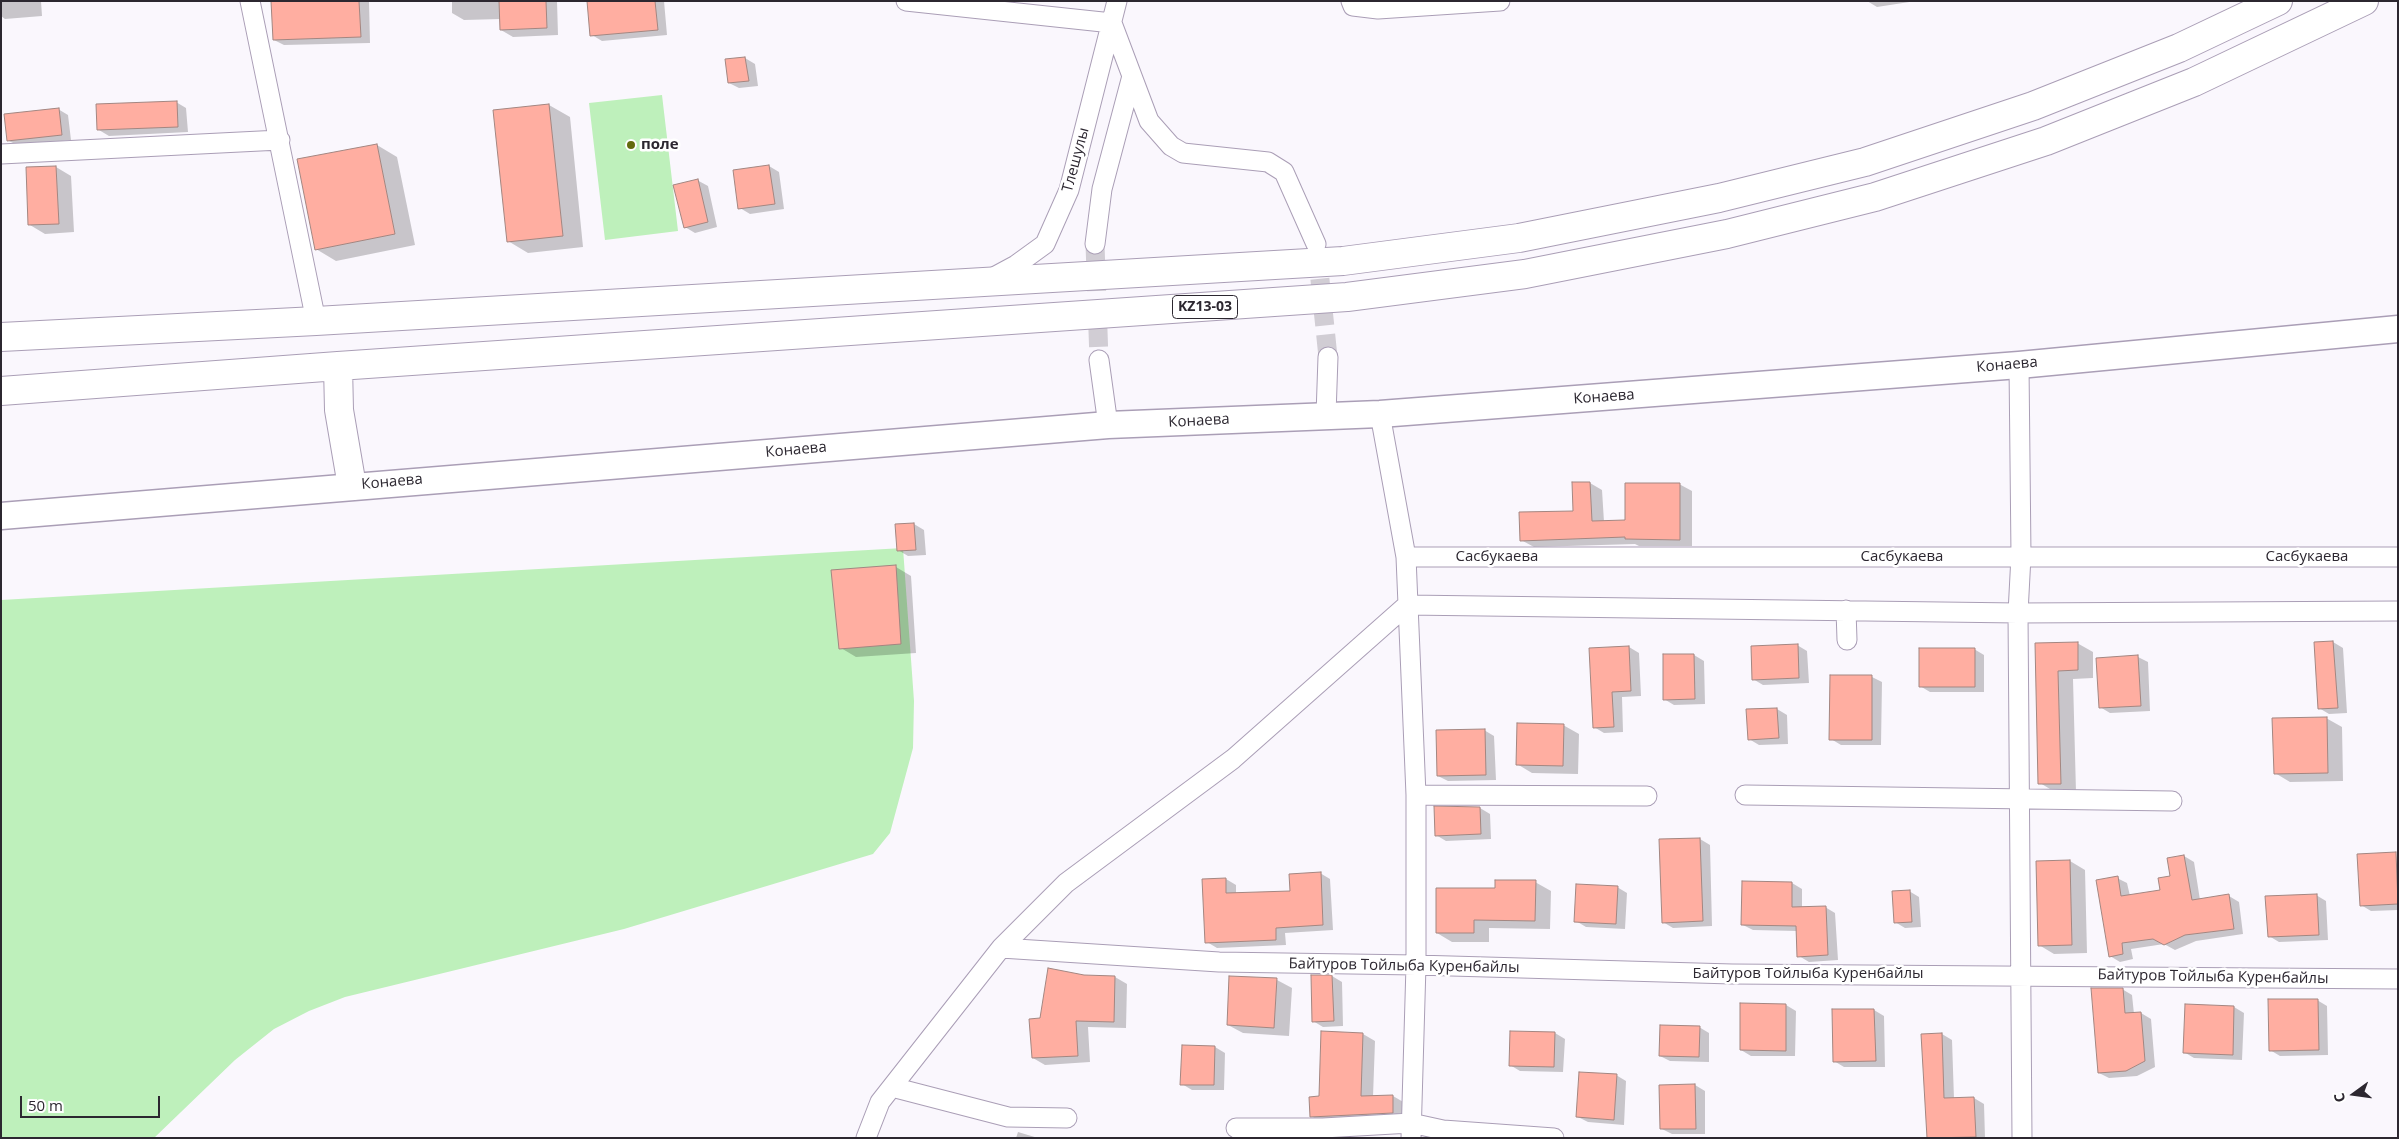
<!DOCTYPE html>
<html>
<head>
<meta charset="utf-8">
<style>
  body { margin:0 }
  #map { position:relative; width:2399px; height:1139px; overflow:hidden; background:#faf7fd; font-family:"Open Sans",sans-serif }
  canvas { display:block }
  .frame { position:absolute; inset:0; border:2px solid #2c2730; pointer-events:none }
  .north { position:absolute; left:2329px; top:1069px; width:50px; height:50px; -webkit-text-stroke:4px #fff; paint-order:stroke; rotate:256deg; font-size:14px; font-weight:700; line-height:20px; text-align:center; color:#2c2730 }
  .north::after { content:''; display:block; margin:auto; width:18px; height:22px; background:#2c2730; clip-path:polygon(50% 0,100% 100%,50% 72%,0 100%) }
  .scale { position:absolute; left:20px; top:1096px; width:140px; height:22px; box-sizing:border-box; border:2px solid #2c2730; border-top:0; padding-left:6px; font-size:15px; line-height:18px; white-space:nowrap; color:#2c2730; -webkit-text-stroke:4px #fff; paint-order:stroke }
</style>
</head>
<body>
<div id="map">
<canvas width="2399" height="1139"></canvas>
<div class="frame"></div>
<div class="north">С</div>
<div class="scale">50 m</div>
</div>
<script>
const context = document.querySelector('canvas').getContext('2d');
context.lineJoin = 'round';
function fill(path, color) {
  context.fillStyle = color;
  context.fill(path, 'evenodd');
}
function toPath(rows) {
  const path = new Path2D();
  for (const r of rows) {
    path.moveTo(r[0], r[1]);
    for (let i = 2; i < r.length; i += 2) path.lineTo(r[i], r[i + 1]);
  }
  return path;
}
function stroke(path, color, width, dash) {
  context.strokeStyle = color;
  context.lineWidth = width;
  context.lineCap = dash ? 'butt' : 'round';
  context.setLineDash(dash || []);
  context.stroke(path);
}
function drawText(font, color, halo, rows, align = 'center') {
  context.font = font + ' "Open Sans",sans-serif';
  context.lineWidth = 5;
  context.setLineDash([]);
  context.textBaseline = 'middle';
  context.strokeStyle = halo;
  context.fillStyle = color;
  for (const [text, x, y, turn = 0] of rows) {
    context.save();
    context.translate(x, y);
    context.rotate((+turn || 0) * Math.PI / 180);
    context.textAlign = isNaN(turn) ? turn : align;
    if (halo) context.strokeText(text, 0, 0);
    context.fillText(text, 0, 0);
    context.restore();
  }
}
const green = toPath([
  [662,95,678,231,605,240,589,103],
  [903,548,914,701,913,748,890,833,873,854,624,929,345,997,309,1011,274,1029,235,1060,154,1138,1,1138,1,600]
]);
const shadow = toPath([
  [1,1,41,1,42,16,5,19,1,16],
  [273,1,369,1,370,43,284,45,274,40],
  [452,1,557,1,558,35,513,37,501,30,501,19,464,20,452,13],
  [589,1,664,1,667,35,602,41,592,35],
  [1867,1,1916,1,1877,7],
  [745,58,755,64,758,86,739,88,729,83],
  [176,102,186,108,188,132,109,136,99,130],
  [549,105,570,117,583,247,528,253,508,241],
  [58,109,68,115,71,140,19,146,9,141],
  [377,145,397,157,415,245,336,261,316,249],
  [769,166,779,172,784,209,750,214,740,208],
  [56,167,71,176,74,232,45,234,30,225],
  [697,180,708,186,717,227,695,233,685,227],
  [1590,483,1602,490,1604,522,1627,522,1679,484,1692,491,1692,546,1639,546,1635,544,1534,547,1521,540,1574,512],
  [914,524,924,530,926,555,908,556,898,550],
  [896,567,911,576,916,653,856,657,841,648],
  [2333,642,2343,648,2347,713,2329,714,2319,708],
  [2077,643,2093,652,2093,678,2073,679,2076,792,2055,792,2040,783,2036,644],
  [1797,645,1807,651,1809,683,1763,685,1753,679],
  [1629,647,1639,653,1641,696,1622,697,1623,732,1604,733,1594,727],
  [1974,649,1984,655,1984,692,1930,692,1920,686],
  [1694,655,1704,661,1705,704,1674,705,1664,699],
  [2138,657,2148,662,2150,711,2110,713,2100,707],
  [1872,677,1882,682,1881,745,1841,745,1831,739],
  [1777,709,1787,715,1788,744,1759,745,1749,739],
  [2326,718,2342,727,2343,781,2290,782,2275,773],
  [1563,725,1579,734,1578,774,1532,773,1517,764],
  [1484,730,1494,736,1496,780,1448,781,1438,776],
  [1480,808,1490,814,1491,839,1446,841,1436,835],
  [1700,839,1710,845,1712,926,1673,928,1663,922],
  [2396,853,2398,910,2371,911,2361,905,2358,855],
  [2184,856,2194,862,2200,900,2229,896,2239,902,2243,934,2196,941,2175,950,2164,944,2131,949,2133,959,2120,962,2110,956,2117,878,2127,883,2130,896,2161,892],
  [2070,861,2085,870,2087,953,2054,954,2039,945],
  [1320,873,1330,879,1333,930,1285,933,1286,945,1217,948,1207,942,1226,879,1236,885,1236,894,1291,892],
  [1535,882,1551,891,1550,929,1489,928,1489,942,1452,942,1437,933,1496,889],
  [1792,883,1802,889,1802,908,1825,907,1835,913,1838,960,1809,962,1799,956,1797,931,1753,930,1743,925],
  [1617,887,1627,893,1625,929,1586,927,1576,921],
  [1909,891,1919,897,1921,927,1905,928,1895,922],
  [2316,895,2326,901,2328,940,2279,942,2269,936],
  [1084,976,1115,977,1127,984,1126,1028,1088,1027,1090,1062,1045,1065,1033,1058,1041,1019],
  [1332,976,1342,982,1343,1026,1323,1027,1313,1021],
  [1277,980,1292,988,1289,1036,1243,1033,1228,1025],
  [2122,989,2132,995,2134,1014,2141,1013,2151,1019,2155,1067,2137,1076,2109,1078,2099,1073],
  [2317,1000,2327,1006,2328,1055,2280,1056,2270,1050],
  [1786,1005,1796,1011,1795,1056,1751,1056,1741,1050],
  [2186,1005,2234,1007,2244,1013,2242,1060,2194,1058,2184,1052],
  [1874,1010,1884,1016,1885,1067,1844,1067,1834,1061,1834,1011],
  [1699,1027,1709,1033,1709,1062,1670,1061,1660,1056],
  [1555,1033,1565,1039,1563,1072,1520,1071,1510,1065],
  [1363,1034,1375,1041,1373,1097,1393,1096,1405,1103,1405,1119,1323,1123,1311,1116,1320,1098],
  [1942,1034,1952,1040,1954,1099,1974,1098,1984,1104,1985,1138,1928,1138,1922,1035],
  [1183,1047,1215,1047,1225,1053,1224,1090,1192,1090,1182,1084],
  [1616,1075,1626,1081,1624,1125,1588,1122,1578,1117],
  [1695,1085,1705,1091,1705,1134,1672,1134,1662,1129],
  [1018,1132,1038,1138,1016,1138]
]);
const building = toPath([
  [271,1,359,1,361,37,273,40,271,1],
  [499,1,546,1,547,28,500,30,499,1],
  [587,1,655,1,658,30,590,36,587,1],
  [745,57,749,81,728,83,725,59,745,57],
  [177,101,178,127,97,130,96,104,177,101],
  [549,104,563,236,507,242,493,110,549,104],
  [59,108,62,135,7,141,4,114,59,108],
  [377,144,395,234,315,250,297,159,377,144],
  [769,165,775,204,738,209,733,170,769,165],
  [56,166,59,224,28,225,26,167,56,166],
  [698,179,708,222,684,228,673,185,698,179],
  [1572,482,1590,482,1592,521,1625,520,1625,483,1680,483,1680,540,1625,539,1625,537,1520,541,1519,512,1573,511,1572,482],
  [914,523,916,550,897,551,895,524,914,523],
  [896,565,901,644,839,649,831,570,896,565],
  [2333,641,2338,708,2318,709,2314,642,2333,641],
  [2078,642,2078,670,2058,671,2061,784,2038,784,2035,643,2078,642],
  [1798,644,1799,678,1752,680,1751,646,1798,644],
  [1629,646,1631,691,1612,692,1614,727,1593,728,1589,648,1629,646],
  [1919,648,1975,648,1975,687,1919,687,1919,648],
  [1663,654,1694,654,1695,699,1663,700,1663,654],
  [2138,655,2141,706,2099,708,2096,658,2138,655],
  [1830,675,1872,675,1872,740,1829,740,1830,675],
  [1777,708,1779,738,1748,740,1746,709,1777,708],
  [2327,717,2328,773,2274,774,2272,718,2327,717],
  [1517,723,1564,724,1563,766,1516,765,1517,723],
  [1485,729,1486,775,1437,776,1436,730,1485,729],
  [1434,806,1480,807,1481,834,1435,836,1434,806],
  [1700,838,1703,921,1662,923,1659,839,1700,838],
  [2396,852,2398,904,2360,906,2357,854,2396,852],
  [2184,855,2192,900,2229,894,2234,929,2185,935,2164,945,2153,939,2122,943,2123,954,2109,957,2096,880,2118,876,2121,896,2160,890,2158,878,2170,876,2167,858,2184,855],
  [2070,860,2072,945,2038,946,2036,861,2070,860],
  [1321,872,1323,925,1276,928,1276,940,1205,943,1202,879,1226,878,1226,893,1290,891,1289,874,1321,872],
  [1495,880,1536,880,1535,921,1474,920,1474,933,1436,933,1436,888,1495,888,1495,880],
  [1742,881,1792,882,1792,907,1826,906,1828,955,1797,957,1796,926,1741,925,1742,881],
  [1576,884,1618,886,1616,924,1574,922,1576,884],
  [1910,890,1912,922,1894,923,1892,891,1910,890],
  [2317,894,2319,935,2268,937,2265,896,2317,894],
  [1048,968,1084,975,1115,976,1114,1022,1076,1021,1078,1056,1032,1058,1029,1019,1040,1018,1048,968],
  [1311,975,1332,975,1334,1021,1312,1022,1311,975],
  [1229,976,1277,978,1274,1028,1227,1025,1229,976],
  [2091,988,2123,988,2125,1013,2141,1012,2145,1061,2126,1071,2098,1073,2091,988],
  [2268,999,2318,999,2319,1050,2269,1051,2268,999],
  [1740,1003,1786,1004,1786,1051,1740,1050,1740,1003],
  [2185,1004,2234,1006,2233,1055,2183,1053,2185,1004],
  [1832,1009,1874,1009,1876,1061,1833,1062,1832,1009],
  [1660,1025,1700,1026,1699,1057,1659,1056,1660,1025],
  [1321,1031,1363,1033,1361,1096,1393,1095,1393,1113,1310,1117,1309,1097,1319,1096,1321,1031],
  [1510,1031,1555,1032,1554,1067,1509,1066,1510,1031],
  [1942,1033,1944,1098,1974,1097,1976,1137,1927,1138,1921,1034,1942,1033],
  [1182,1045,1215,1046,1214,1085,1180,1085,1182,1045],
  [1579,1072,1617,1074,1614,1120,1576,1117,1579,1072],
  [1695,1084,1696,1129,1660,1129,1659,1085,1695,1084]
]);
const streetTunnel = toPath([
  [1095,244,1099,360],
  [1317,251,1328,357]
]);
const street = toPath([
  [250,1,316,321],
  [906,1,1112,23,1132,76,1102,189,1095,244],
  [1351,1,1353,6,1378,9,1500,1],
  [1132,76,1149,121,1171,146,1183,153,1268,162,1284,172,1316,244],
  [1,154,280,140],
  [990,279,1016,265,1045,244,1069,190,1117,1],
  [1099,360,1108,425],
  [2019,365,2021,556,2018,613,2022,1138],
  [1380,414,1406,557,1416,795,1416,965,1411,1138],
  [1326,415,1328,357],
  [1406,557,2398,557],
  [1846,610,1847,640],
  [1416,795,1647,796],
  [1745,795,2172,801],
  [1001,948,1066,883,1233,759,1407,605,2018,613,2398,611],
  [892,1087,1008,1117,1067,1118],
  [1236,1128,1323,1128,1411,1123,1443,1130,1554,1138],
  [866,1138,880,1102,1001,948,1219,962,1416,965,1732,974,2398,979]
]);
const secondary = toPath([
  [1,516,1108,425,1380,414,2019,365,2398,329]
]);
const highway = toPath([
  [1,337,316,321,1343,261,1519,238,1719,198,1865,162,2033,106,2179,48,2278,1],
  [338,366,339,410,352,486],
  [1,391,338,366,1347,297,1525,274,1727,234,1875,197,2046,141,2194,82,2364,1]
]);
const markers = [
  [631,145,5,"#646b0f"]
];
const shields = [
  [1205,307,65]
];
const shieldNames = [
  ["KZ13-03",1205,307]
];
const poiNames = [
  ["поле",641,145]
];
const streetNames = [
  ["Тлешулы",1076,160,-75],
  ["Конаева",2007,365,-5],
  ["Конаева",1604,397,-4],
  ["Конаева",1199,421,-3],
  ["Конаева",796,450,-5],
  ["Конаева",392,482,-5],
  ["Сасбукаева",1497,557],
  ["Сасбукаева",1902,557],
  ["Сасбукаева",2307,557],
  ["Байтуров Тойлыба Куренбайлы",1404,966,1],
  ["Байтуров Тойлыба Куренбайлы",1808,974],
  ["Байтуров Тойлыба Куренбайлы",2213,977,1]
];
fill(green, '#bef0bb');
fill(shadow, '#0003');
fill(building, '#ffaea1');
stroke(building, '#a38681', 1);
stroke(streetTunnel, '#d1cdd4', 19, [19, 9]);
stroke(street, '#aa9eb6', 21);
stroke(secondary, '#aa9eb6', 29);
stroke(highway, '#aa9eb6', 30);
stroke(street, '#fff', 19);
stroke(secondary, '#fff', 26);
stroke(highway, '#fff', 28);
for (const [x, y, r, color] of markers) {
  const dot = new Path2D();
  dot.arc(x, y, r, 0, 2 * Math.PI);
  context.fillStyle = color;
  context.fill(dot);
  stroke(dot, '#fff', 2);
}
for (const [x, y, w] of shields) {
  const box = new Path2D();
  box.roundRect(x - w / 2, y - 11.5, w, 23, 4);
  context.fillStyle = '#fff';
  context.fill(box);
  stroke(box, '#2c2730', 1);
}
drawText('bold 14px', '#2c2730', null, shieldNames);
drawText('bold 15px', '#2c2730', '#fff', poiNames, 'left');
drawText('15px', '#2c2730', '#fff', streetNames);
</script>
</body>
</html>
